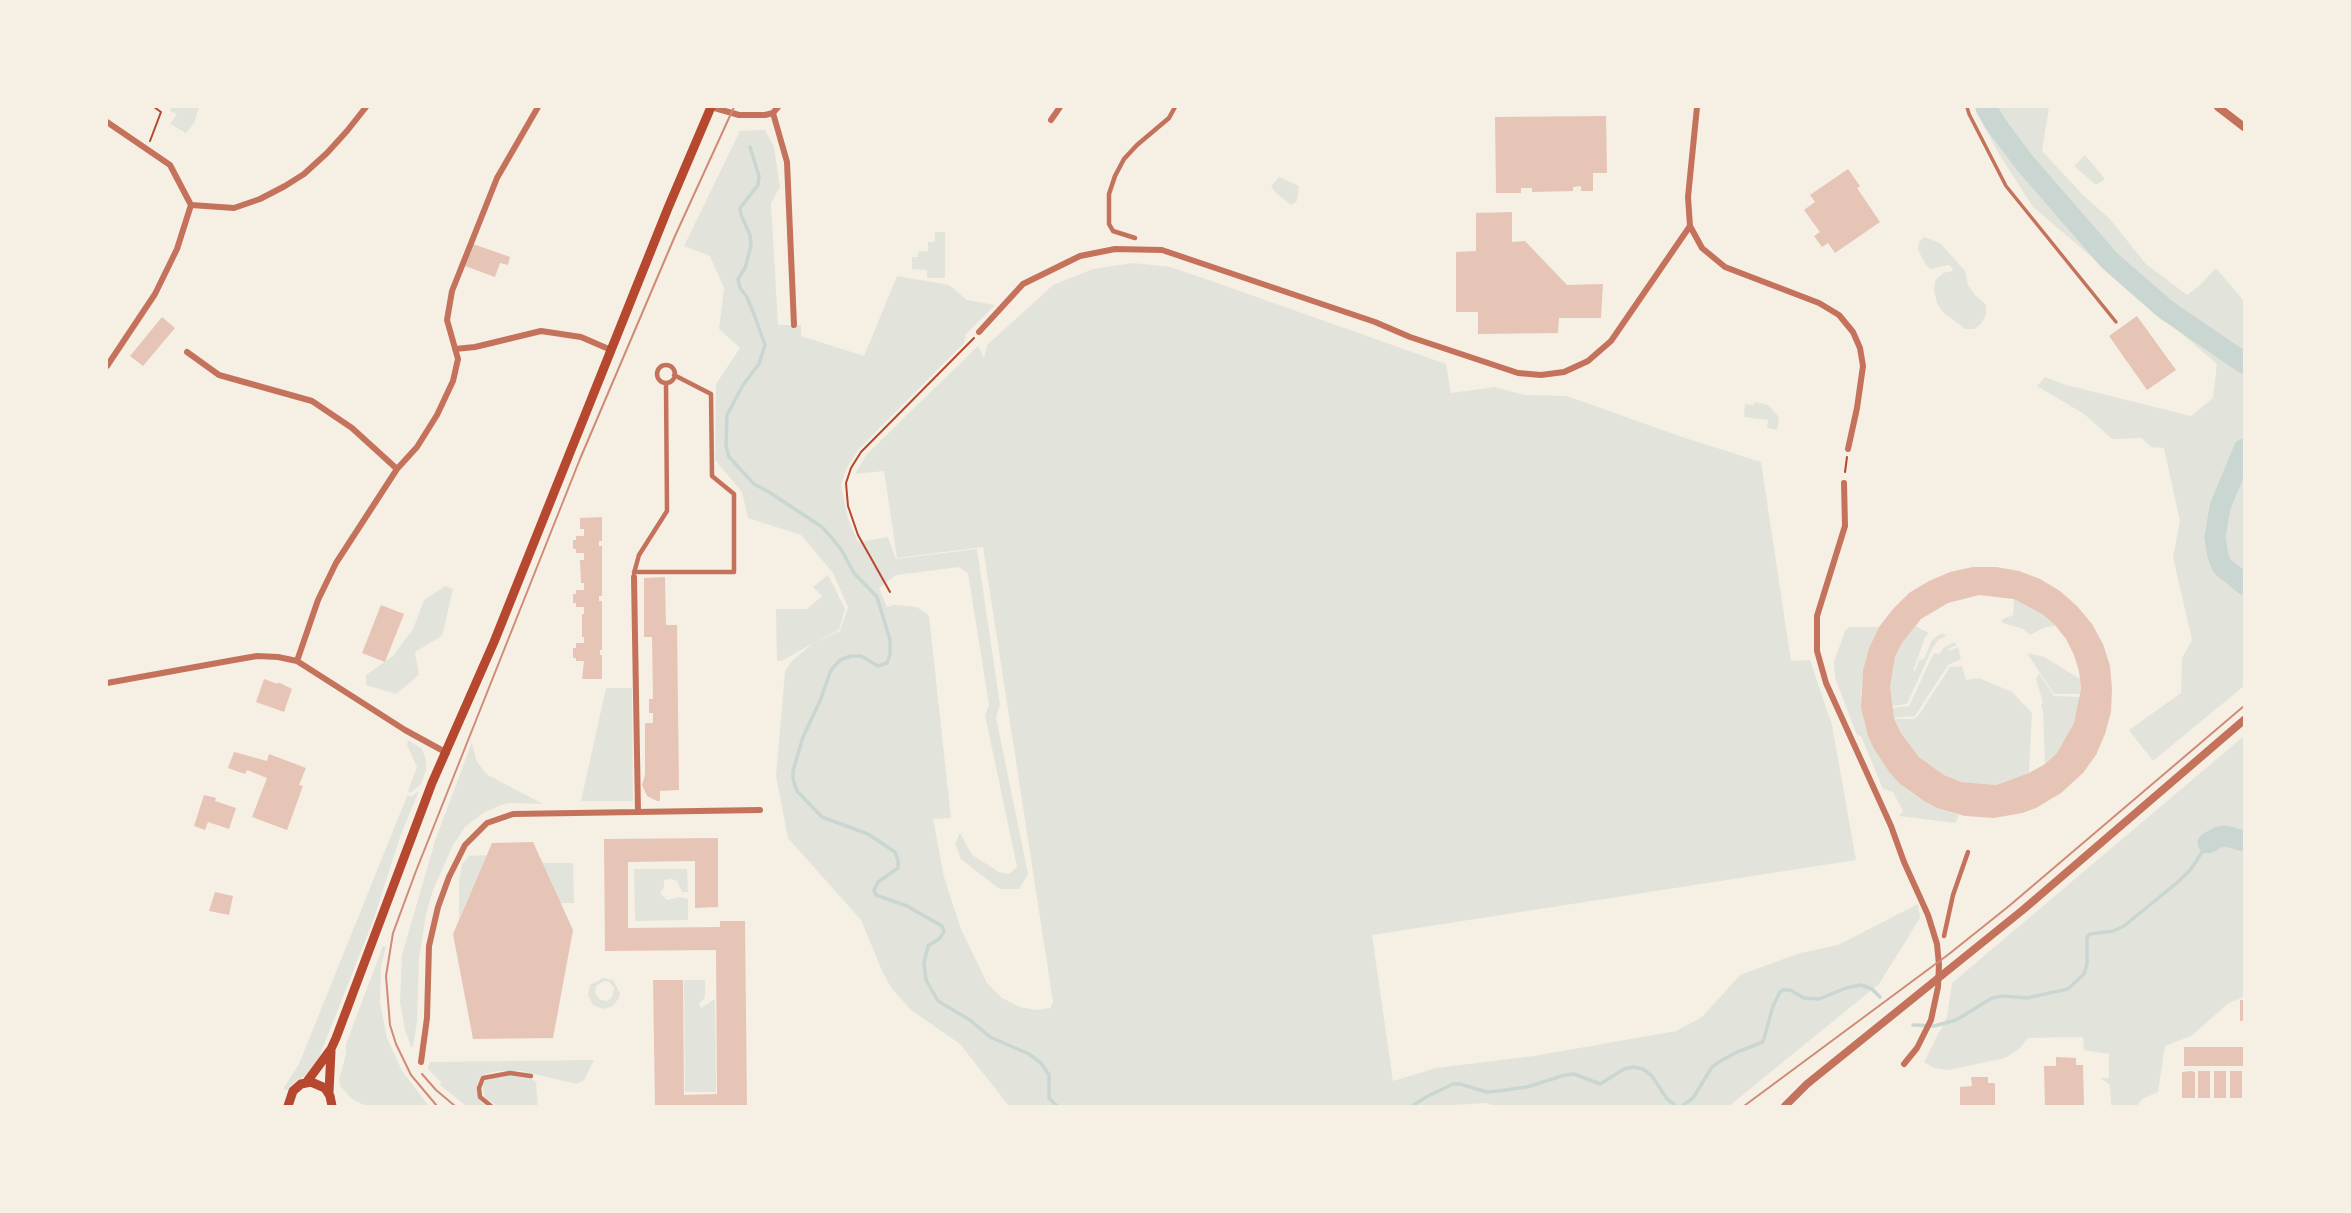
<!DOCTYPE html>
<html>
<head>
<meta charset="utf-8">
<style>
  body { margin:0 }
  #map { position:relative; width:2351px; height:1213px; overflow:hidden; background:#f6efe4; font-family:"Fira Sans Condensed",sans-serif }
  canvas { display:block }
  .frame { position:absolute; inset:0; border:108px solid #f6efe4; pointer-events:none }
</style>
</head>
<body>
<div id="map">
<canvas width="2351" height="1213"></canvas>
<div class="frame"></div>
</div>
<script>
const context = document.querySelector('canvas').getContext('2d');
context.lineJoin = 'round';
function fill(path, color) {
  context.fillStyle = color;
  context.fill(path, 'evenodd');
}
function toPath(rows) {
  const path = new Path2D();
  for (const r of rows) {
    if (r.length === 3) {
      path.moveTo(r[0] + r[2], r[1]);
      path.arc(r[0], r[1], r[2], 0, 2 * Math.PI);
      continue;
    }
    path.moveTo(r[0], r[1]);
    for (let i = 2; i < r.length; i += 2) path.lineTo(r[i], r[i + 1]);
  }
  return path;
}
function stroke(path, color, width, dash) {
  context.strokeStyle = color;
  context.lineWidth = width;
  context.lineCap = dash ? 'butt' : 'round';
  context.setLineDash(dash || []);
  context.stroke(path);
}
const green = toPath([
  [171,107,199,107,194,123,186,133,170,124,177,114,170,111],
  [1975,107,2049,107,2042,151,2083,195,2109,218,2146,264,2187,295,2198,287,2216,268,2244,301,2244,686,2153,761,2129,730,2181,693,2182,658,2192,640,2173,557,2180,521,2164,448,2151,447,2142,438,2112,439,2084,414,2037,386,2045,377,2066,385,2191,416,2213,398,2217,364,2033,207,1999,154,1976,112],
  [765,130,774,147,780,187,771,203,778,325,801,325,801,336,864,356,897,276,949,285,967,300,995,305,966,334,964,343,859,449,846,469,841,485,848,519,858,542,888,537,896,559,977,549,1000,705,996,717,1028,874,1019,889,1000,889,985,878,961,859,955,843,960,833,972,855,999,872,1009,874,1017,867,985,715,989,705,968,573,959,567,896,575,879,588,887,607,894,605,917,607,929,616,951,818,933,819,944,877,961,929,987,983,1002,998,1020,1007,1036,1010,1050,1008,1053,1002,983,547,897,558,884,471,855,474,867,454,978,346,984,358,987,345,1053,285,1093,269,1133,263,1170,267,1200,277,1446,364,1451,393,1495,387,1524,395,1567,396,1679,436,1761,462,1791,661,1810,660,1832,725,1856,860,1372,935,1393,1081,1436,1068,1534,1056,1676,1031,1702,1017,1740,975,1800,953,1838,945,1918,904,1920,918,1879,984,1729,1106,1491,1106,1488,1103,1438,1106,1009,1106,960,1044,911,1010,892,989,883,973,861,920,788,838,776,776,785,671,791,662,813,643,782,661,777,661,776,609,807,609,822,596,813,587,828,575,845,609,839,630,813,643,840,631,848,607,833,573,801,535,748,518,742,492,715,460,716,384,740,348,719,329,724,288,710,256,684,246,740,131],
  [2085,155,2105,179,2096,185,2074,166],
  [1279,177,1299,186,1297,201,1291,205,1275,192,1271,186],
  [935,232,945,232,945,278,927,278,927,270,912,269,912,257,918,257,918,252,928,251,928,242,935,242],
  [1924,237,1940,243,1965,271,1968,285,1975,295,1986,305,1986,315,1981,324,1974,329,1965,329,1943,312,1937,303,1934,291,1935,281,1943,273,1952,271,1953,269,1949,265,1930,269,1926,265,1918,250,1919,242],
  [1755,402,1768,405,1779,417,1777,430,1767,428,1768,420,1744,417,1745,404,1753,405],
  [445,586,453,589,442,636,415,652,419,675,396,694,366,685,366,675,393,656,413,629,424,600],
  [2014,599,2042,614,2056,626,2045,627,2030,635,2023,629,2003,623,2001,620,2013,615],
  [1915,626,1929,633,1925,637,1913,671,1915,671,1919,660,1924,659,1932,640,1940,634,1948,635,1938,640,1932,649,1907,704,1892,706,1890,687,1895,657,1902,643],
  [1849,627,1879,627,1869,648,1863,670,1861,693,1864,722,1874,749,1890,773,1911,793,1937,808,1959,815,1955,823,1899,816,1903,811,1893,792,1883,789,1861,736,1857,735,1835,678,1834,662,1845,631],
  [1954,642,1957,645,1948,649,1949,651,1958,647,1961,659,1948,665,1915,716,1894,718,1892,708,1909,706,1934,653,1940,654,1943,648],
  [2027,653,2044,657,2080,679,2081,694,2054,694],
  [1962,666,1966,680,1979,678,2012,692,2032,713,2029,773,1995,785,1961,782,1944,775,1919,757,1901,733,1895,719,1913,719,1918,716,1950,667],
  [2039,673,2054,696,2080,697,2074,723,2066,739,2057,753,2045,764,2043,710,2041,706,2043,702,2036,679],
  [606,688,632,688,633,801,581,801],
  [2244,736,2244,997,2229,1003,2191,1036,2165,1046,2158,1092,2142,1099,2137,1106,2111,1106,2110,1085,2100,1078,2109,1078,2109,1054,2084,1050,2083,1037,2028,1038,2019,1049,2005,1058,1948,1070,1934,1068,1924,1062,1947,1017,1952,983],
  [408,740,422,749,426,760,426,770,421,784,410,793,408,791,417,767,407,745],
  [472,742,476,760,486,774,543,804,511,803,501,805,483,813,465,827,453,845,433,890,426,914,419,958,417,1022,413,1046,411,1047,405,1030,400,1002,402,955,435,841],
  [419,791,401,834,373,921,319,1057,305,1076,294,1082,287,1090,283,1089,299,1064,407,796,412,796],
  [487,855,459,919,459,881,462,864,469,856],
  [539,863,573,863,574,903,558,903],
  [634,869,687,869,688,892,682,892,677,881,671,879,664,880,664,887,660,893,667,900,679,897,688,899,688,920,635,921],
  [383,946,386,947,381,966,380,1003,387,1038,402,1071,429,1106,366,1106,352,1099,341,1087,339,1080,346,1054,346,1044],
  [603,978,613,980,620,993,619,998,613,1006,603,1009,593,1005,588,995,590,985],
  [604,981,610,982,614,988,612,997,607,1001,600,1000,595,993,596,986],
  [684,980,705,980,705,998,699,1004,701,1008,715,999,716,1092,685,1092],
  [594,1060,584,1080,577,1084,521,1071,498,1071,482,1075,478,1082,477,1091,481,1102,486,1106,467,1106,461,1102,439,1084,442,1083,428,1069,430,1062],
  [515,1075,531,1078,536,1082,538,1106,497,1106,484,1097,483,1084,487,1078]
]);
const stream = toPath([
  [750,147,759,176,758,185,740,208,741,215,750,235,751,246,745,268,738,279,740,288,747,297,755,317,765,345,759,364,743,385,727,415,726,446,729,457,754,484,769,492,822,527,832,538,842,551,854,573,877,597,890,640,890,654,887,663,878,666,861,656,851,656,840,660,831,670,820,701,803,737,793,771,793,779,797,791,822,817,868,834,895,852,898,860,898,868,878,882,874,890,876,895,907,906,942,926,944,932,939,939,928,946,924,963,926,980,938,1001,970,1020,990,1037,1029,1054,1041,1063,1049,1075,1049,1098,1057,1106],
  [1913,1025,1934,1026,1956,1020,1992,998,2003,996,2027,998,2068,989,2084,974,2087,964,2087,937,2090,934,2113,931,2124,926,2179,881,2191,869,2208,843],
  [1412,1106,1428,1096,1453,1084,1460,1084,1487,1092,1498,1091,1527,1087,1565,1075,1574,1074,1600,1084,1624,1069,1633,1067,1643,1069,1652,1076,1667,1099,1676,1106],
  [1682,1106,1693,1098,1712,1067,1719,1062,1737,1052,1763,1042,1773,1006,1780,992,1783,990,1790,990,1804,998,1819,999,1846,988,1861,985,1872,989,1880,997]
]);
const river = toPath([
  [1986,107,1995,123,2024,162,2109,260,2165,309,2244,363],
  [2244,449,2220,507,2215,537,2218,556,2222,566,2244,584],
  [2208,843,2219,837,2226,836,2244,841]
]);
const building = toPath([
  [1606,116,1607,173,1593,173,1593,191,1581,191,1581,186,1573,187,1573,191,1532,192,1532,188,1521,188,1521,193,1496,193,1495,117],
  [1848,169,1860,186,1857,188,1880,222,1835,253,1828,243,1822,247,1814,236,1820,232,1804,210,1815,202,1810,195],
  [1512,212,1512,242,1525,241,1567,285,1603,284,1601,318,1559,318,1558,333,1478,334,1478,312,1456,312,1456,252,1476,251,1476,213],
  [473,244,510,257,508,265,500,263,495,277,465,266],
  [2137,316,2176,370,2147,390,2109,336],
  [162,317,175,328,143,366,130,356],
  [602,517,602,541,599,541,599,546,602,546,602,596,599,596,599,601,602,601,602,650,600,650,600,655,602,655,602,679,582,679,584,661,576,661,576,658,573,658,573,648,576,648,576,643,584,643,584,637,582,637,582,614,584,614,584,607,576,607,576,603,573,603,573,594,576,594,576,590,584,590,584,583,581,583,580,560,584,560,584,553,576,553,576,549,573,549,573,540,576,540,576,536,584,536,584,529,580,529,580,518],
  [1973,567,1996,567,2019,571,2040,579,2060,591,2077,606,2092,624,2103,644,2110,666,2112,689,2111,712,2105,734,2096,755,2083,773,2061,793,2036,808,2022,813,1994,818,1965,816,1937,808,1924,801,1900,784,1890,773,1874,749,1868,736,1861,708,1863,670,1869,648,1879,627,1893,609,1909,593,1929,581,1950,572],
  [1979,595,2014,599,2042,614,2055,625,2066,639,2074,655,2079,671,2081,689,2074,723,2057,753,2045,764,2029,773,1996,785,1961,782,1944,775,1919,757,1901,733,1894,718,1890,687,1895,657,1902,643,1921,619,1948,603],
  [665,577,666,625,677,625,679,790,660,791,660,801,657,801,647,796,642,785,645,775,645,723,653,723,653,713,649,713,649,699,653,699,652,637,644,637,644,578],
  [381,605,404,614,385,662,362,653],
  [264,679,278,684,278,682,292,689,284,712,256,702],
  [234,752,267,761,269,754,306,768,299,785,303,786,287,830,252,817,267,778,247,770,245,774,228,768],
  [204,795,216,798,215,801,236,808,229,829,208,822,205,830,194,826],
  [718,838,718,907,695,908,695,861,628,862,628,928,720,927,720,921,745,921,747,1106,655,1106,653,980,683,980,684,1095,717,1094,716,950,605,951,604,839],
  [533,842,573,930,553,1038,473,1039,453,934,492,843],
  [215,892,233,896,229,915,209,911],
  [2240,1000,2244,1000,2244,1021,2240,1021],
  [2184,1047,2244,1047,2244,1066,2184,1066],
  [2056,1057,2076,1058,2076,1065,2083,1065,2084,1106,2045,1106,2044,1066,2056,1066],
  [2191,1071,2195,1072,2195,1098,2182,1098,2182,1072],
  [2198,1071,2210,1071,2210,1098,2198,1098],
  [2214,1071,2226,1071,2226,1098,2214,1098],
  [2230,1071,2242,1071,2242,1098,2230,1098],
  [1971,1077,1988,1077,1988,1083,1995,1083,1995,1106,1960,1106,1960,1087,1972,1086]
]);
const path = toPath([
  [150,141,161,112,154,107],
  [1845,472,1847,457],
  [890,592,858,535,848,506,846,483,851,468,861,452,974,338]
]);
const service = toPath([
  [1967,107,1969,114,2006,186,2116,322]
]);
const pedestrian = toPath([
  [1135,238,1113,231,1109,224,1109,194,1115,176,1124,159,1137,145,1169,118,1175,107],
  [666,374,9],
  [634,572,734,572,734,494,712,476,711,394,674,375],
  [634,573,639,555,667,511,666,383],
  [1944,936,1953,895,1968,852],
  [491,1106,480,1097,479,1088,483,1078,510,1073,531,1076]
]);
const minor = toPath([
  [711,107,739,115,765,115,773,113],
  [778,107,773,113,787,162,794,325],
  [1697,107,1688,197,1690,226,1702,248,1725,267,1819,303,1839,315,1853,332,1860,348,1863,366,1857,408,1848,449],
  [1051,120,1060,107],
  [107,122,170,165,191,205,177,249,155,294,107,366],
  [191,205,234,208,260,199,285,186,304,174,327,153,347,131,366,107],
  [979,332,1023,284,1080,256,1115,249,1162,250,1375,322,1410,337,1518,373,1541,375,1564,372,1588,361,1611,341,1690,226],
  [455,349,475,347,541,331,581,337,611,350],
  [187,352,219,375,312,401,352,428,397,469],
  [1844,483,1845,526,1817,616,1817,651,1826,683,1891,826,1904,862,1928,915,1937,944,1939,965,1938,987,1931,1020,1917,1048,1904,1064],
  [634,577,638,812],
  [297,661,318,600,336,563,397,469,417,447,437,415,453,381,458,359,447,320,452,291,497,178,538,107],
  [107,683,234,660,257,656,278,657,297,661,405,730,447,753],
  [421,1062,427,1018,429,946,438,907,449,877,465,845,487,823,513,814,760,810]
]);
const tertiary = toPath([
  [2218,107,2244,127],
  [1785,1106,1807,1084,2024,909,2244,720]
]);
const secondary = toPath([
  [306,1083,331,1049,336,1038,432,783,494,642,668,208,711,107],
  [329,1092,331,1051],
  [288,1106,293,1091,301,1084,311,1082,325,1088,330,1096,332,1106]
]);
const tram = toPath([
  [422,1074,436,1090,455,1106],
  [437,1106,411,1075,396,1044,390,1025,386,976,393,933,416,871,580,459,675,236,734,107],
  [1744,1106,1949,954,2009,906,2244,706]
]);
fill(green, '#e2e4dc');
stroke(stream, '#c9d6d2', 3.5);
stroke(river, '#c9d6d2', 21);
fill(building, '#e6c5b7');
stroke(path, '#b5482f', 2);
stroke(service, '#c5725c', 3.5);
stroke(pedestrian, '#c5725c', 4.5);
stroke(minor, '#c5725c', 6);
stroke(tertiary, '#c5725c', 8);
stroke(secondary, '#b5482f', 9);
stroke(tram, '#cf8b77', 2);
</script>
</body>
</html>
